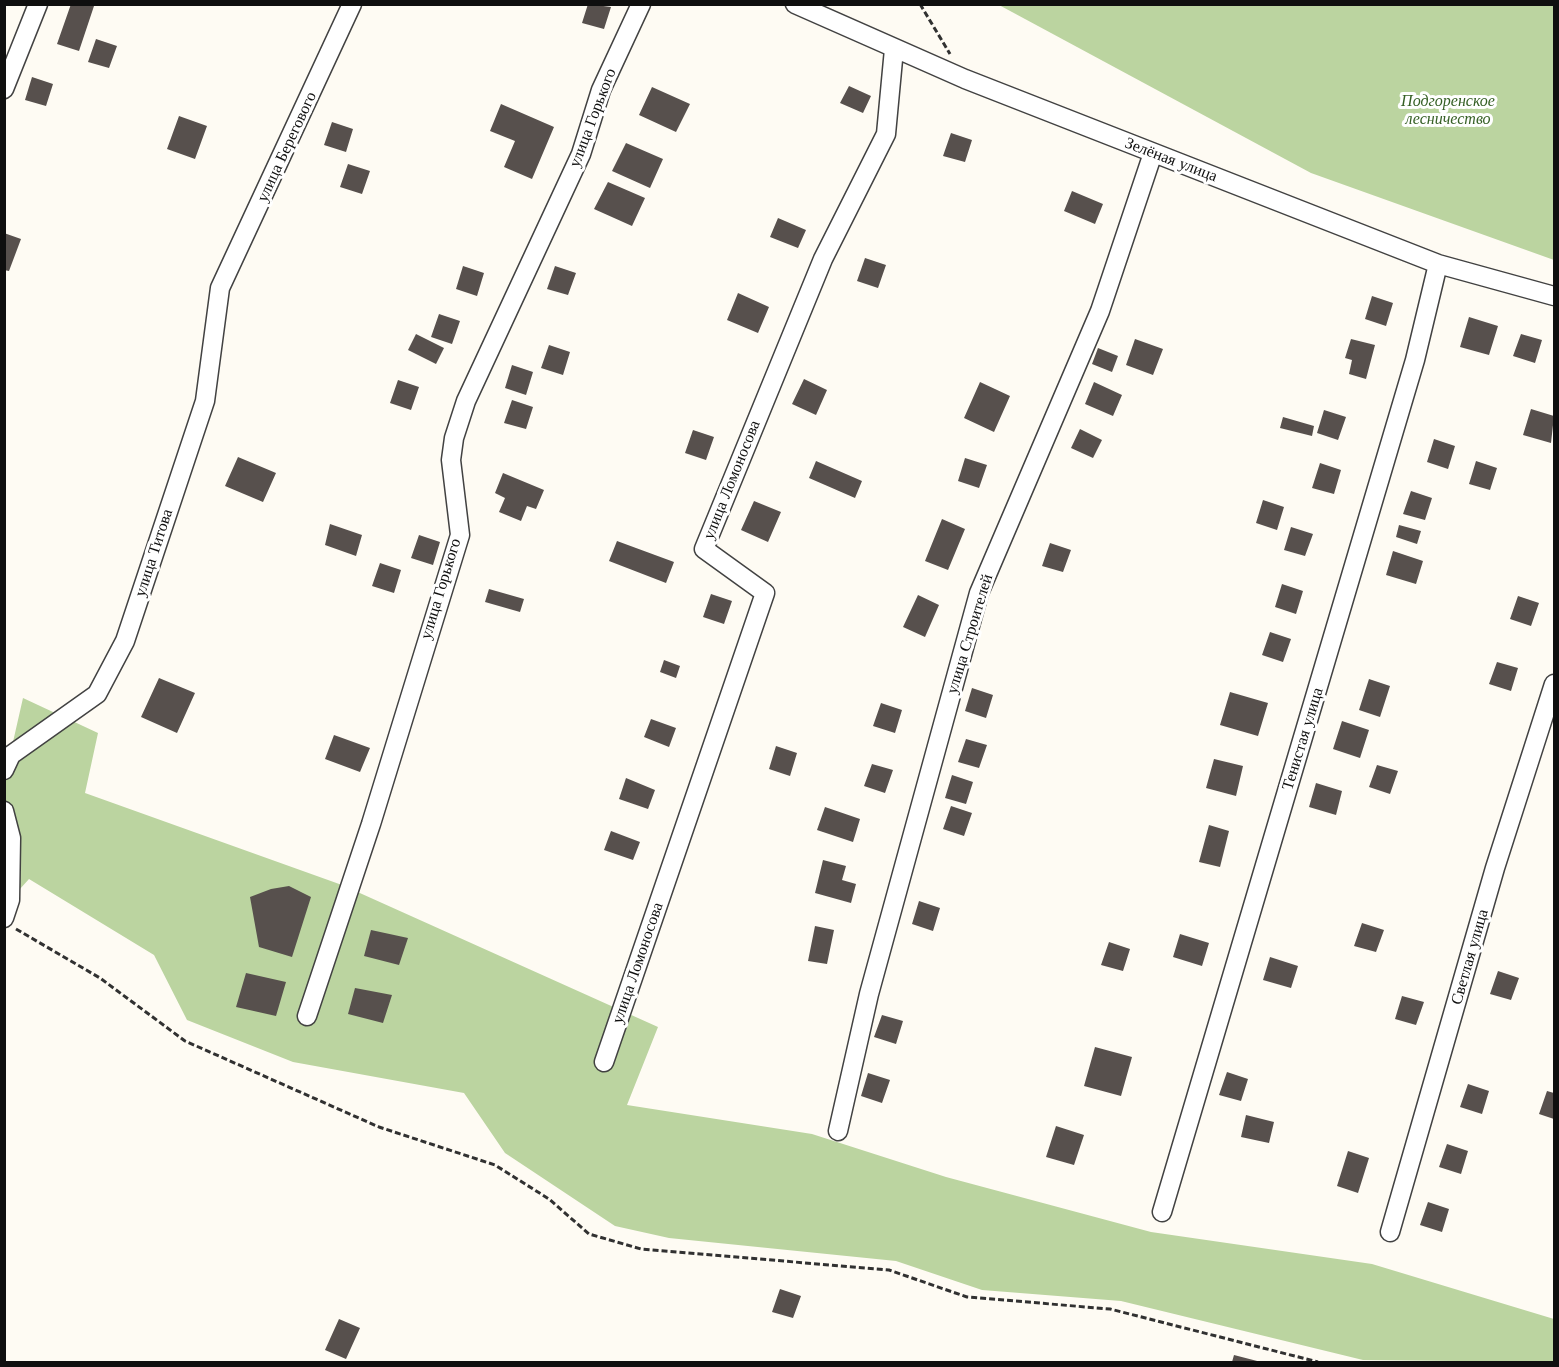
<!DOCTYPE html>
<html>
<head>
<meta charset="utf-8">
<style>
  body { margin:0 }
  #map { position:relative; width:1559px; height:1367px; overflow:hidden; background:#fefbf3; font-family:"Libre Baskerville",serif }
  canvas { display:block }
  .frame { position:absolute; inset:0; border:6px solid #0f0f0f; pointer-events:none }
</style>
</head>
<body>
<div id="map">
<canvas width="1559" height="1367"></canvas>
<div class="frame"></div>
</div>
<script>
const context = document.querySelector('canvas').getContext('2d');
context.lineJoin = 'round';
function fill(path, color) {
  context.fillStyle = color;
  context.fill(path, 'evenodd');
}
function toPath(rows) {
  const path = new Path2D();
  for (const r of rows) {
    path.moveTo(r[0], r[1]);
    for (let i = 2; i < r.length; i += 2) path.lineTo(r[i], r[i + 1]);
  }
  return path;
}
function stroke(path, color, width, dash) {
  context.strokeStyle = color;
  context.lineWidth = width;
  context.lineCap = dash ? 'butt' : 'round';
  context.setLineDash(dash || []);
  context.stroke(path);
}
function drawText(font, color, halo, rows, align = 'center') {
  context.font = font + ' "Libre Baskerville",serif';
  context.lineWidth = 6;
  context.setLineDash([]);
  context.textBaseline = 'middle';
  context.strokeStyle = halo;
  context.fillStyle = color;
  for (const [text, x, y, turn = 0] of rows) {
    context.save();
    context.translate(x, y);
    context.rotate((+turn || 0) * Math.PI / 180);
    context.textAlign = isNaN(turn) ? turn : align;
    if (halo) context.strokeText(text, 0, 0);
    context.fillText(text, 0, 0);
    context.restore();
  }
}
const forest = toPath([
  [999,5,1554,5,1554,260,1311,173],
  [23,698,98,733,85,793,342,885,658,1027,627,1105,812,1134,946,1177,1151,1232,1372,1264,1554,1319,1554,1362,1363,1360,1121,1301,982,1290,896,1261,669,1238,615,1226,505,1153,464,1093,293,1062,187,1020,154,955,29,879,10,900,5,901,5,777]
]);
const building = toPath([
  [71,4,94,6,79,51,57,44],
  [588,4,611,7,604,29,582,23],
  [96,39,117,46,109,68,88,62],
  [32,77,53,84,46,106,25,100],
  [849,86,871,96,863,113,840,103],
  [652,87,690,104,676,132,639,115],
  [501,104,554,127,532,179,504,167,515,141,490,131],
  [179,116,207,126,195,159,167,149],
  [332,122,353,129,346,152,324,145],
  [951,133,972,140,965,162,943,156],
  [626,143,663,159,650,188,612,171],
  [348,164,370,171,362,194,340,187],
  [608,182,645,198,632,226,594,209],
  [1072,191,1103,204,1095,224,1064,211],
  [778,218,806,230,798,248,770,237],
  [4,233,21,239,9,271,4,270],
  [865,258,886,265,878,288,857,281],
  [463,266,484,273,477,296,456,289],
  [555,266,576,273,568,295,547,289],
  [738,293,769,307,758,333,727,320],
  [1372,296,1393,303,1386,326,1365,319],
  [439,314,460,321,452,344,431,337],
  [1469,317,1498,326,1489,355,1460,347],
  [416,334,444,348,436,364,408,350],
  [1521,334,1542,340,1535,363,1513,356],
  [1135,339,1163,349,1153,375,1126,365],
  [1351,339,1375,345,1366,379,1349,374,1352,360,1345,358],
  [549,345,570,352,563,375,541,368],
  [1098,348,1118,356,1112,372,1092,364],
  [512,365,533,372,526,395,505,388],
  [804,379,827,390,816,415,792,404],
  [398,380,419,387,411,410,390,403],
  [980,382,1010,396,994,432,964,418],
  [1094,382,1122,395,1113,416,1085,404],
  [512,400,533,407,526,429,504,423],
  [1531,409,1554,416,1551,443,1523,435],
  [1324,410,1346,417,1338,440,1317,433],
  [1283,417,1314,426,1312,436,1280,428],
  [1080,429,1102,440,1093,458,1071,448],
  [693,430,714,437,706,460,685,453],
  [1434,439,1455,446,1448,469,1427,462],
  [238,457,276,473,263,502,225,486],
  [965,458,987,465,979,488,958,481],
  [816,461,862,481,855,498,809,478],
  [1476,461,1497,468,1490,490,1469,484],
  [1320,463,1341,470,1334,494,1312,488],
  [503,473,544,490,536,509,527,506,521,521,499,512,505,498,495,493],
  [1411,491,1432,498,1425,520,1403,514],
  [1263,500,1284,507,1277,530,1256,523],
  [754,501,781,512,768,542,741,530],
  [942,519,965,529,948,570,925,561],
  [330,524,362,535,356,556,325,545],
  [1399,525,1421,531,1417,544,1396,537],
  [1291,527,1313,534,1305,556,1284,550],
  [419,535,440,542,433,565,411,558],
  [617,541,674,562,666,583,609,561],
  [1050,543,1071,550,1063,572,1042,566],
  [1393,551,1423,561,1416,584,1386,575],
  [380,563,401,570,394,593,372,586],
  [1282,584,1303,591,1296,614,1275,607],
  [489,589,524,599,520,612,485,602],
  [711,594,732,601,724,624,703,617],
  [918,595,939,605,925,637,903,627],
  [1518,596,1539,603,1531,626,1510,619],
  [1270,632,1291,639,1283,662,1262,655],
  [664,660,680,666,676,678,660,672],
  [1497,662,1518,668,1511,691,1489,684],
  [159,678,195,693,177,733,141,717],
  [1369,679,1390,686,1380,717,1359,710],
  [972,688,993,695,986,718,965,711],
  [1230,692,1268,703,1258,736,1220,725],
  [881,703,902,710,895,733,873,726],
  [651,719,676,728,669,747,644,737],
  [1342,721,1369,730,1360,758,1333,749],
  [334,735,370,748,360,772,325,759],
  [966,739,987,745,979,768,958,762],
  [776,746,797,753,790,776,769,769],
  [1214,759,1243,766,1236,796,1206,788],
  [872,764,893,770,885,793,864,786],
  [1377,765,1398,771,1390,794,1369,787],
  [952,775,973,782,966,804,945,798],
  [626,778,655,790,648,809,619,799],
  [1316,783,1342,791,1336,815,1309,807],
  [951,806,972,813,964,836,943,829],
  [825,807,860,819,853,842,817,830],
  [1209,825,1229,831,1220,867,1199,862],
  [611,831,640,842,633,860,604,850],
  [823,860,846,866,842,880,856,884,851,903,815,893],
  [289,886,311,897,292,957,259,947,250,897,271,889],
  [919,901,940,908,933,931,912,924],
  [1362,923,1384,930,1376,952,1354,946],
  [815,926,834,930,827,964,808,961],
  [371,930,408,938,399,965,364,956],
  [1180,934,1209,943,1202,966,1173,957],
  [1109,942,1130,949,1123,971,1101,965],
  [1270,957,1298,966,1291,988,1263,980],
  [1498,971,1519,978,1511,1000,1490,994],
  [246,973,286,982,276,1016,236,1007],
  [355,988,392,995,383,1023,348,1014],
  [1402,996,1424,1002,1416,1025,1395,1019],
  [882,1015,903,1021,896,1044,874,1037],
  [1095,1047,1132,1057,1121,1096,1084,1086],
  [1227,1072,1248,1079,1241,1101,1219,1095],
  [868,1073,890,1080,882,1103,861,1096],
  [1468,1084,1489,1091,1482,1114,1460,1107],
  [1547,1091,1554,1093,1554,1119,1539,1114],
  [1246,1115,1274,1122,1269,1143,1241,1137],
  [1056,1126,1084,1135,1074,1165,1046,1157],
  [1447,1144,1468,1151,1461,1174,1439,1167],
  [1348,1151,1369,1158,1358,1193,1337,1186],
  [1428,1202,1449,1209,1442,1232,1420,1225],
  [780,1289,801,1296,793,1318,772,1312],
  [339,1319,360,1328,346,1359,325,1350],
  [1234,1355,1261,1362,1232,1362]
]);
const path = toPath([
  [920,4,950,54],
  [16,929,100,978,185,1041,379,1127,495,1165,549,1199,589,1234,641,1249,889,1270,967,1297,1110,1309,1318,1362]
]);
const minor = toPath([
  [795,4,965,79,1438,264,1554,296],
  [4,89,38,4],
  [4,770,11,755,97,694,125,641,205,401,220,288,352,4],
  [4,811,11,838,10,900,4,918],
  [307,1016,371,824,460,535,451,460,454,438,466,401,581,154,601,90,641,4],
  [604,1062,765,593,704,549,823,259,886,134,894,49],
  [838,1131,869,994,979,593,1100,311,1153,153],
  [1162,1212,1415,360,1438,264],
  [1390,1232,1495,868,1554,684]
]);
const parkNames = [
  ["Подгоренское",1448,101],
  ["лесничество",1448,119]
];
const streetNames = [
  ["улица Горького",593,118,-69],
  ["улица Берегового",287,147,-65],
  ["Зелёная улица",1171,160,21],
  ["улица Ломоносова",732,480,-68],
  ["улица Титова",154,553,-72],
  ["улица Горького",441,589,-73],
  ["улица Строителей",970,634,-73],
  ["Тенистая улица",1303,739,-73],
  ["Светлая улица",1470,957,-74],
  ["улица Ломоносова",638,963,-71]
];
fill(forest, '#bbd4a0');
fill(building, '#57504d');
stroke(minor, '#424242', 21);
stroke(path, '#313131', 3, [6, 3]);
stroke(minor, '#fff', 18);
drawText('italic 16px', '#366026', '#fff', parkNames);
drawText('16px', '#0f0f0f', '#fff', streetNames);
</script>
</body>
</html>
